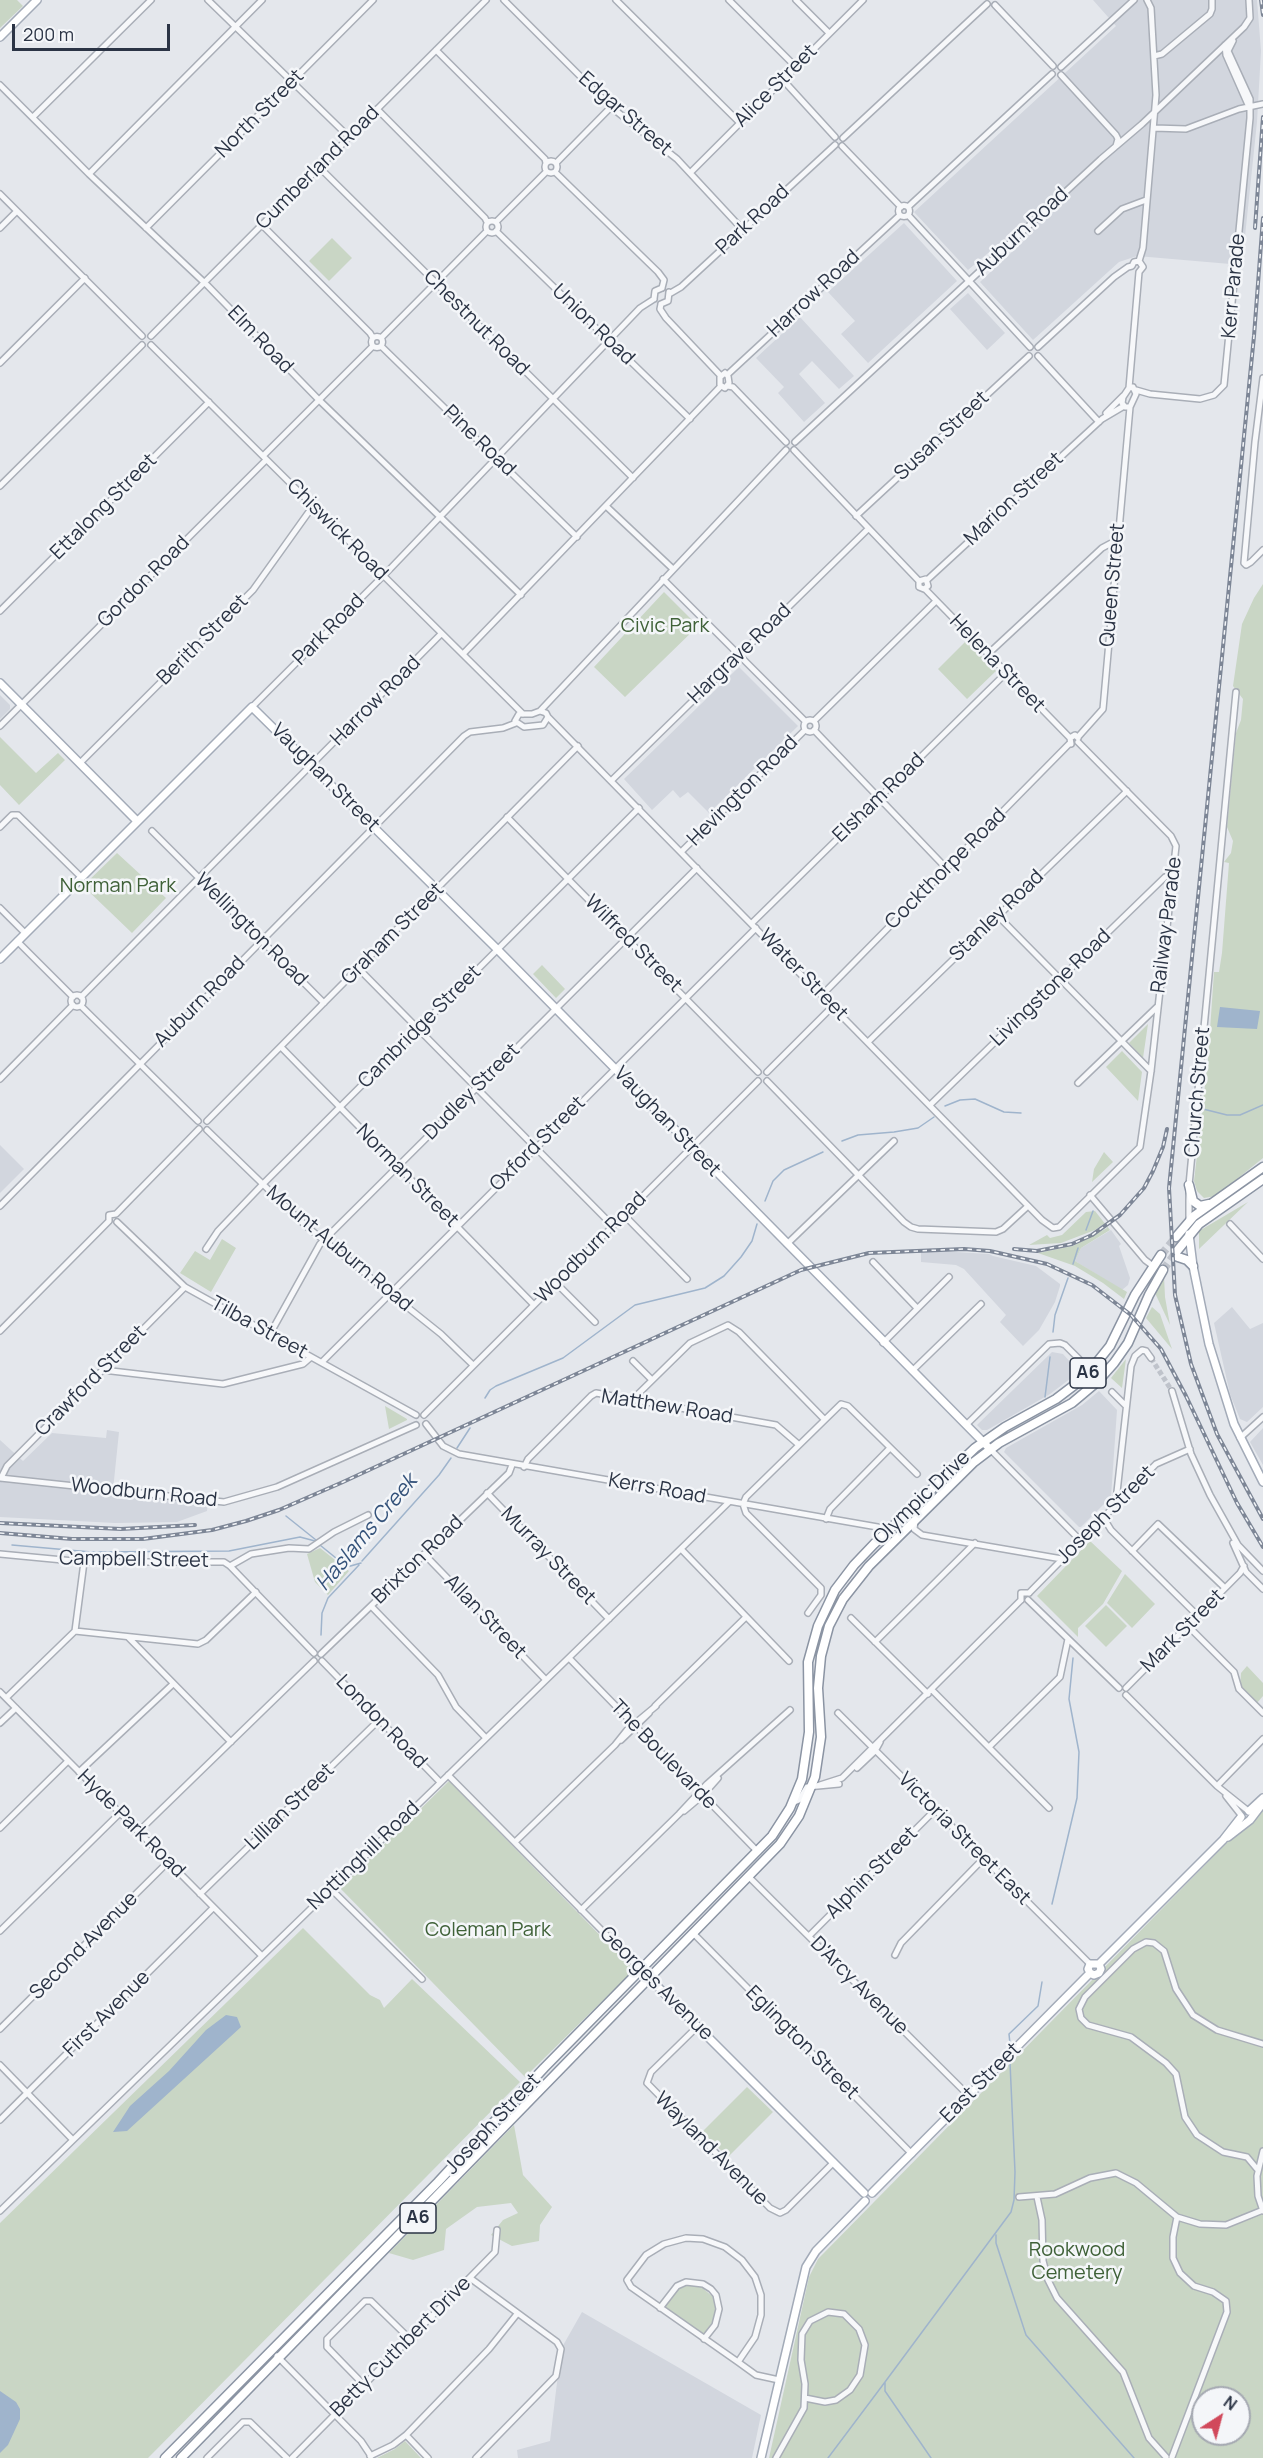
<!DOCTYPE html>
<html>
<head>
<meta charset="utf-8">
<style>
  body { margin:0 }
  #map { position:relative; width:1263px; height:2458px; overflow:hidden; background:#e4e7ec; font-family:Manrope,sans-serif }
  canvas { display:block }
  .north { position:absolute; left:1191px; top:2386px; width:60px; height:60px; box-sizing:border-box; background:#f4f6f9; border:2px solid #a4a8b1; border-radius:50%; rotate:36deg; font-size:16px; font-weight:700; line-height:24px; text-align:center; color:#2b3445 }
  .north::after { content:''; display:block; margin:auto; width:21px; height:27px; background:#d1495b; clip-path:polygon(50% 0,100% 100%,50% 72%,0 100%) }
  .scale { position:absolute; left:12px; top:24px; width:158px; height:27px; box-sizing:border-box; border:3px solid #2b3445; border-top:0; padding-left:8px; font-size:18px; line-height:21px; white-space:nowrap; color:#2b3445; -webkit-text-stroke:4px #f4f6f9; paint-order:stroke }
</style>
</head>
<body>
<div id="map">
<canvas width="1263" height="2458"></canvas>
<div class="north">N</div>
<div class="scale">200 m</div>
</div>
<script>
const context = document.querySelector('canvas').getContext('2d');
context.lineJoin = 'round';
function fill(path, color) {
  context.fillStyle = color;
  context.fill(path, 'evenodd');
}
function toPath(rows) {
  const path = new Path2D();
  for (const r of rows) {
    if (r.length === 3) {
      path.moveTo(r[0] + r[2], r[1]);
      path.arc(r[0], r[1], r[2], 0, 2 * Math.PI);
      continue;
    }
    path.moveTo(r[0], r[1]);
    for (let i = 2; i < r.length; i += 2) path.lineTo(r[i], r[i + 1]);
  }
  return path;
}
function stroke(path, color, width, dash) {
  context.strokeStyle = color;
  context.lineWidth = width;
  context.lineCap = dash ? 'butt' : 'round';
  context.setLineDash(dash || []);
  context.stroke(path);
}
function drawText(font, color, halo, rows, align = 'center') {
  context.font = font + ' Manrope,sans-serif';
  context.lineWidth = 5;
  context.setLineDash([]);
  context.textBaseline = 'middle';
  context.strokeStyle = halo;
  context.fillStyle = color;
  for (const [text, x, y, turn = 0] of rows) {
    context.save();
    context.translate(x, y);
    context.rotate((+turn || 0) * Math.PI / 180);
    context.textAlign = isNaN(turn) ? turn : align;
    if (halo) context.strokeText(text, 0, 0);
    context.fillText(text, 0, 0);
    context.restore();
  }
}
const built = toPath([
  [1093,0,1257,0,1261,51,1257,122,1242,265,1137,256,1119,262,1033,340,980,282,1029,236,1020,226,968,270,914,212,1116,26],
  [904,223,957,281,868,363,841,334,855,321,828,292],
  [968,293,1005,333,987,350,950,309],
  [800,317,854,376,839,389,812,361,799,374,825,403,804,422,778,393,784,387,756,358],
  [739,667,798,726,709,813,688,792,680,798,673,790,652,810,624,779],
  [0,695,10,705,10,709,0,719],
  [0,1145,24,1169,0,1193],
  [1111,1230,1121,1244,1119,1246,1130,1278,1128,1285,1122,1290,1075,1261,1081,1248],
  [921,1250,989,1254,993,1256,1036,1266,1060,1284,1060,1286,1055,1302,1039,1330,1023,1346,1000,1322,1006,1315,964,1269,956,1265,921,1262],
  [1232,1307,1250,1329,1263,1323,1263,1407,1247,1422,1240,1419,1230,1394,1214,1323],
  [1052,1352,1063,1354,1079,1372,1050,1394,987,1430,982,1430,977,1425],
  [1099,1391,1117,1410,1111,1497,1081,1527,1079,1527,1004,1452,1006,1448,1082,1405],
  [1263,1428,1263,1465,1250,1442],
  [107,1430,119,1432,113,1490,208,1502,207,1511,177,1522,115,1523,0,1517,0,1440,23,1461,52,1433,106,1438],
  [582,2312,761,2415,752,2458,518,2458,517,2450,550,2441,561,2349]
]);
const green = toPath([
  [0,0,17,0,23,6,0,28],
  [332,238,352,258,329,281,309,261],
  [1263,584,1263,1158,1216,1196,1204,1198,1197,1191,1194,1181,1208,1059,1214,972,1219,972,1222,953,1229,863,1224,862,1231,853,1233,841,1227,827,1236,733,1241,720,1243,699,1233,686,1242,624,1254,598],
  [664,592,698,626,625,697,594,667],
  [966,641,996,671,967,699,938,669],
  [0,737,36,773,58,753,65,760,19,805,0,785],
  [117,853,166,898,132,933,83,886],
  [542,965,565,989,556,998,533,974],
  [1148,1024,1143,1058,1129,1043],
  [1122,1051,1142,1072,1138,1101,1106,1067],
  [1104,1152,1113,1162,1092,1182,1094,1169],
  [1248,1202,1199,1249,1199,1231],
  [1095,1211,1110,1230,1081,1248,1075,1261,1127,1292,1124,1299,1103,1283,1075,1266,1038,1253,1073,1246,1107,1228,1104,1224,1095,1230,1061,1243,1029,1245,1047,1235,1050,1238,1062,1235,1086,1212],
  [222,1239,236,1248,211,1292,180,1273,195,1251,210,1260],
  [1164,1276,1165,1297,1170,1325,1155,1293],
  [1152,1307,1160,1314,1172,1349,1146,1318],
  [1126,1359,1122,1388,1111,1378],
  [385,1406,407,1419,407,1420,389,1429],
  [1090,1541,1122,1571,1103,1604,1078,1628,1078,1637,1037,1596],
  [320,1548,349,1571,328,1595,315,1582,307,1554],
  [1125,1574,1155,1604,1132,1628,1107,1603],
  [1106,1605,1127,1626,1106,1647,1085,1626],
  [1247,1666,1263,1683,1263,1696,1256,1704,1240,1688,1241,1673],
  [449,1781,634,1970,525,2077,340,1888],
  [1263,1806,1263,2458,769,2458,809,2277,818,2259],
  [1203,2398,1239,2398,1239,2434,1203,2434],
  [303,1928,370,1995,380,2000,384,2008,412,1979,520,2082,148,2458,0,2458,0,2223],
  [747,2087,773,2112,728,2157,702,2132],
  [514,2125,523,2175,552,2207,540,2225,539,2241,512,2246,491,2235,503,2220,518,2213,511,2203,477,2207,446,2229,444,2250,413,2260,389,2253],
  [686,2286,700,2286,712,2296,717,2305,714,2319,704,2335,664,2307,676,2290],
  [405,2441,421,2458,377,2458,395,2449]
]);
const water = toPath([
  [1220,1007,1260,1011,1257,1029,1217,1027],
  [226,2015,237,2017,241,2027,127,2131,113,2132,130,2106,169,2071,206,2030],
  [0,2391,16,2402,20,2409,20,2419,8,2445,0,2453]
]);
const stream = toPath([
  [945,1106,960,1100,975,1099,1004,1112,1021,1113],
  [1199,1108,1227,1115,1240,1115,1263,1105],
  [842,1141,858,1135,894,1132,918,1128,934,1117],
  [765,1201,773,1181,784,1170,823,1152],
  [1086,1230,1093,1211],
  [1073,1264,1078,1248],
  [1053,1332,1055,1315,1068,1278],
  [1045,1397,1050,1357],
  [485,1398,490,1390,496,1386,563,1358,635,1305,705,1288,724,1276,741,1257,752,1241,757,1224],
  [457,1448,470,1428],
  [286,1516,316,1540],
  [12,1545,91,1552,229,1551,300,1537,315,1541,347,1567,361,1563],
  [362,1561,439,1475,451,1458],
  [321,1635,322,1613,328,1598,359,1565],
  [1052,1904,1077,1798,1079,1752,1069,1699,1073,1658],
  [1010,2044,1009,2034,1038,2006,1042,1982],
  [996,2235,996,2243,1026,2335,1134,2458],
  [828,2458,885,2382],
  [931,2458,885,2391,885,2382,1011,2212,1014,2200,1015,2172,1010,2063]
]);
const minorTunnel = toPath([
  [1151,1358,1172,1391]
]);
const highwayTunnel = toPath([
  [1161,1255,1176,1237],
  [1163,1270,1177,1251]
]);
const minor = toPath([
  [208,0,349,137],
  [504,0,611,107,677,159,743,230],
  [616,0,740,123],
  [729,0,796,67],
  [796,0,829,33],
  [995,5,1053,66],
  [1225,45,1226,55,1249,107],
  [436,50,545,159,546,163],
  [1154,56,1162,54,1210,14,1212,9,1212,0],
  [1061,67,1134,0],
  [1061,75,1116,135,1118,139,1116,146],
  [783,80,835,137],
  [0,85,89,174,208,286,319,400,521,595],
  [377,109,485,218,487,222],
  [33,117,151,0],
  [1154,128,1186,129,1239,109,1263,104],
  [843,138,987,4],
  [842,146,901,207],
  [551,167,6],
  [556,163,611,107],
  [319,167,633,478],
  [555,172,658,272,664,280,662,288],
  [690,173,863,0],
  [89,174,262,0],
  [0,194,142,336],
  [904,211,5.5],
  [908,207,1052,74],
  [908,215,1030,347],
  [492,227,6],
  [496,222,546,172],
  [262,225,370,333,373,338],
  [0,228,17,211],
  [146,228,373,0],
  [496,231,690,419],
  [1098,231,1122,209,1146,200],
  [1139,261,1143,248,1156,95,1151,8,1147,0],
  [669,294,681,287,835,145],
  [654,299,655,291,662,288],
  [661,304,660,309,666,318,720,375],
  [661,304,668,301,669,292],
  [151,336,486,0],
  [377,342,5.5],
  [381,338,487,231],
  [151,345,523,714],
  [381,346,577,537],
  [1038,347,1114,277,1128,267,1132,266,1134,262,1139,261],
  [1038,356,1099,422],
  [0,363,85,278],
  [725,373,728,376,729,383,725,388,720,385,720,377,725,373],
  [727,375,900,215],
  [1263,378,1255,442,1244,563,1246,565,1251,562,1263,550],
  [728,386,733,387,786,442],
  [1133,387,1136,394,1130,407,1125,407,1122,403,1123,397,1129,388,1133,387],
  [1129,388,1139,272,1143,267,1139,261],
  [1136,390,1150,394,1200,399,1214,395,1224,385,1250,118,1250,99,1228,51,1233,41],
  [1106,413,1123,396],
  [795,442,1101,159,1142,124,1244,27,1250,18,1249,0],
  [794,450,919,581,919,587,924,589,928,586,926,579,919,581],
  [263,456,373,346],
  [0,486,142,345],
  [606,506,673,569],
  [856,516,1029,356],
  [663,579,805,721],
  [927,580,1102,419,1124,406],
  [925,589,1070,738,1071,744],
  [0,611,209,402],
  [463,654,721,386],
  [988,654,1102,548,1117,540],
  [252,707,390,569,640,308,654,299],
  [540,711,786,450],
  [540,711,546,713,548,717,543,725,524,727,515,721,519,714,532,714,540,711],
  [548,717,1042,1220,1053,1228,1059,1227,1140,1147,1151,1071,1176,846,1171,836,1078,742],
  [810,726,6],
  [814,721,936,601],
  [0,726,266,460],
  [814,730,947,869],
  [1078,737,1103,709,1130,407],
  [1070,738,1075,735,1078,738],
  [80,763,253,590,313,506],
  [612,780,868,529],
  [507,817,758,1072],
  [0,827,12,815,18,815,81,877],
  [152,831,324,1003],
  [681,852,805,730],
  [0,908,25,933],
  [998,916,1151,1071],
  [752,923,1006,673],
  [17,941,73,997],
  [358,968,613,1226],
  [822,995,1070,743],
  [77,1001,6],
  [81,997,441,634],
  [81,1006,198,1121],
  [868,1042,1127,791],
  [281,1047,534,1305],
  [767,1072,833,1006],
  [0,1079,73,1005],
  [767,1081,904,1222,911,1227,918,1229,996,1232,1003,1229,1028,1206],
  [1078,1083,1157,1007],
  [930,1105,1165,877,1173,874],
  [207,1121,578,746],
  [207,1130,306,1226,441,1334,473,1365],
  [1090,1195,1145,1260,1153,1266],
  [0,1206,464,736,470,732,503,728,516,723],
  [624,1215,687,1279],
  [1189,1221,1189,1185,1236,692],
  [117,1222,185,1287,416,1415],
  [1230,1224,1263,1259],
  [787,1244,894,1141],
  [206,1249,218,1231,263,1184,639,808],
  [873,1262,917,1308],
  [556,1283,595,1322],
  [0,1331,109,1221,109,1215,116,1214,199,1129],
  [270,1334,320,1244,697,868],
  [883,1343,949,1277],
  [633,1361,652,1380],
  [322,1362,756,928],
  [103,1370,223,1384,303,1364,311,1357],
  [912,1371,981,1304],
  [1172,1391,1191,1454,1210,1495,1238,1545,1263,1571],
  [1112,1392,1125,1405],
  [632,1400,690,1343,728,1325,739,1332,824,1419],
  [424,1415,758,1081],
  [426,1424,443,1446,459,1454,889,1529],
  [966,1425,1049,1344,1060,1343,1065,1345,1079,1359],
  [1240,1438,1263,1417],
  [990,1449,1080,1540],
  [524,1467,528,1459,591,1396,596,1393,776,1425,798,1444],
  [0,1478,224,1502,277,1487,416,1425],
  [1,1478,7,1466,185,1287],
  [487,1493,609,1619],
  [1113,1506,1116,1501,1131,1366,1135,1356,1142,1350,1146,1351,1151,1358],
  [1103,1517,1111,1530,1198,1616],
  [826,1519,830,1509,890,1448],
  [915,1521,914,1529,922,1535,1062,1559],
  [1233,1543,1246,1572,1263,1589],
  [681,1549,789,1661],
  [1132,1551,1158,1524,1225,1588],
  [0,1554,84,1562,224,1562,230,1566,314,1653],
  [424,1554,546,1680],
  [230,1566,251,1554,289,1548,309,1549,334,1532,368,1515],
  [1029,1593,1156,1464,1190,1449],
  [1021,1600,1021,1593,1029,1593],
  [1028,1600,1119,1688],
  [371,1606,438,1675,456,1707,486,1738],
  [808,1613,821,1595,821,1588,746,1513,743,1504,746,1497,841,1404,848,1406,917,1474],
  [851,1618,928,1694],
  [1188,1626,1234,1672,1239,1689,1263,1713],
  [75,1631,198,1644,206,1640,256,1592],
  [129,1638,231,1742],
  [875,1642,975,1543],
  [321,1654,509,1473,512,1465],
  [569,1658,758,1852],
  [322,1661,440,1782],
  [1126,1688,1240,1573,1244,1566],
  [932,1690,1049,1808],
  [0,1692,262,1956],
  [1126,1695,1217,1786,1247,1810],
  [6,1698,75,1631,84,1562],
  [655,1706,746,1617],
  [838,1713,1090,1964],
  [0,1723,16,1708],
  [621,1740,649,1713],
  [989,1747,1060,1677,1068,1639],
  [857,1768,875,1751,880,1742],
  [79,1772,173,1684],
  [448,1775,641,1970],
  [817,1786,842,1778,1021,1600],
  [1217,1786,1263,1739],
  [1226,1796,1241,1815],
  [792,1803,799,1800,807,1787,839,1784],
  [684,1811,703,1795,718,1778],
  [0,1828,68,1761],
  [138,1832,314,1661],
  [515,1842,615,1745,627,1730,656,1706],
  [749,1877,969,2096],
  [331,1889,422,1979],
  [200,1894,379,1720],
  [581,1910,679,1814,707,1784,790,1710],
  [0,1931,120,1813],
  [693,1933,912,2154],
  [809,1936,935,1810],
  [895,1955,901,1943,984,1858],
  [698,2026,651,2072,647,2083,770,2208,780,2213,786,2210,834,2162],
  [0,2029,168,1862],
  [0,2065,73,2140],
  [0,2120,213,1908],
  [1263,2151,1257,2176,1258,2196,1263,2211],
  [1257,2169,1247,2157,1223,2152,1197,2135,1185,2117,1176,2074,1166,2063,1131,2037,1088,2025,1081,2018,1079,2009,1085,1997,1133,1949,1146,1942,1154,1943,1164,1951,1176,1989,1193,2015,1217,2030,1263,2044],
  [1019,2197,1055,2194,1090,2178,1116,2173,1136,2183,1177,2217,1200,2224,1226,2225,1263,2210],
  [1037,2197,1042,2220,1043,2261,1048,2280,1057,2298,1123,2372,1149,2438,1166,2457],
  [0,2211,729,1502],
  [470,2278,557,2342,561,2349,556,2376,476,2458],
  [660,2308,677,2286,686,2282,703,2284,711,2289,716,2295,719,2309,715,2325,704,2339],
  [277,2356,361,2441,371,2456],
  [738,2362,755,2337,761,2315,761,2295,755,2277,742,2260,725,2247,703,2239,686,2238,664,2244,646,2255,627,2280,631,2287,738,2362,756,2375,779,2380],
  [364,2385,327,2347,327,2339,365,2301,371,2301,410,2339],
  [406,2435,428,2458],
  [370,2456,393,2445,406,2435,489,2349,517,2314],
  [1172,2457,1227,2312,1226,2301,1213,2292,1194,2286,1180,2273,1173,2258,1173,2237,1177,2217],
  [207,2458,243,2422,250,2422,287,2458],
  [292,2458,495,2252,497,2230],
  [776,2458,804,2408,805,2384,801,2360,802,2334,810,2321,828,2312,844,2314,859,2329,865,2345,860,2375,850,2390,836,2400,825,2402,805,2398]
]);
const major = toPath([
  [0,37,37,0],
  [0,683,137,821],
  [0,959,252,707,498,950,990,1449],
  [1189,1234,1193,1266,1209,1344,1234,1424,1263,1482],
  [1249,1811,1263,1798],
  [1228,1837,1250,1820,1263,1803],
  [1099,1964,1223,1840,1241,1817],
  [1090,1973,1088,1969,1090,1964,1099,1964],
  [1090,1973,1094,1975,1099,1973,1101,1969,1099,1964],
  [649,1978,864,2193],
  [872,2193,1090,1973],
  [761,2458,806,2267,816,2251,865,2201]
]);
const highway = toPath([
  [1189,1185,1193,1201,1200,1206,1209,1204],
  [1176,1237,1194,1216,1263,1167],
  [1177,1251,1199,1224,1263,1179],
  [1178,1257,1187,1260,1193,1266],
  [165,2458,438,2182,544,2068,772,1836,790,1808,802,1779,809,1732,808,1662,818,1626,835,1590,854,1565,874,1544,975,1448,1005,1427,1056,1399,1085,1377,1110,1346,1135,1295,1161,1255],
  [181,2458,780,1844,799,1816,815,1777,821,1737,818,1688,821,1656,829,1626,843,1599,869,1566,974,1462,999,1443,1072,1403,1097,1382,1114,1363,1128,1343,1149,1295,1163,1270]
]);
const rail = toPath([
  [1261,0,1263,15],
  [1263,218,1254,336,1169,1188,1175,1295,1191,1364,1217,1434,1263,1519],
  [1255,228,1263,117],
  [1014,1249,1037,1251,1072,1244,1092,1235,1120,1215,1144,1188,1153,1171,1163,1147,1167,1129],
  [0,1523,121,1529,195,1525],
  [0,1533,72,1539,143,1539,212,1530,246,1521,279,1510,343,1482,801,1270,869,1253,964,1249,990,1251,1047,1264,1092,1285,1131,1315,1161,1349,1186,1396,1237,1503,1263,1547]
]);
const shields = [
  [1088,1373,36],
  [418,2218,36]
];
const shieldNames = [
  ["A6",1088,1373],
  ["A6",418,2218]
];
const streetNames = [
  ["Alice Street",776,86,-45],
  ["North Street",260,114,-45],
  ["Edgar Street",625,114,41],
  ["Cumberland Road",318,168,-45],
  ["Park Road",753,220,-43],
  ["Auburn Road",1022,232,-43],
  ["Kerr Parade",1234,286,-85],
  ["Harrow Road",814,294,-43],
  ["Chestnut Road",476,323,45],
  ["Union Road",593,325,44],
  ["Elm Road",260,340,46],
  ["Susan Street",942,436,-43],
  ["Pine Road",479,441,44],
  ["Marion Street",1014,499,-43],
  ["Ettalong Street",104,507,-45],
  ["Chiswick Road",337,530,45],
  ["Gordon Road",144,582,-45],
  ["Queen Street",1113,585,-85],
  ["Park Road",329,630,-45],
  ["Berith Street",203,640,-45],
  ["Hargrave Road",740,654,-44],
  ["Helena Street",997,664,46],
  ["Harrow Road",376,701,-45],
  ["Vaughan Street",325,778,45],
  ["Hevington Road",743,791,-45],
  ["Elsham Road",879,798,-44],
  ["Cockthorpe Road",946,869,-45],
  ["Stanley Road",997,916,-44],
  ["Railway Parade",1167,925,-83],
  ["Wellington Road",251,930,45],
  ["Graham Street",393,934,-45],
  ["Wilfred Street",633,944,45],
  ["Water Street",803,975,46],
  ["Livingstone Road",1051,988,-44],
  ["Auburn Road",200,1002,-45],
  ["Cambridge Street",420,1027,-45],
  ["Dudley Street",472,1092,-45],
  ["Church Street",1198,1092,-85],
  ["Vaughan Street",667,1122,46],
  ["Oxford Street",538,1144,-45],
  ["Norman Street",407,1176,45],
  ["Woodburn Road",591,1248,-45],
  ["Mount Auburn Road",339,1249,40],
  ["Tilba Street",259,1328,29],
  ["Crawford Street",91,1381,-45],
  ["Matthew Road",667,1407,9],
  ["Kerrs Road",657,1489,10],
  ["Woodburn Road",144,1493,6],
  ["Olympic Drive",922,1498,-44],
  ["Joseph Street",1106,1515,-45],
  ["Murray Street",548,1556,46],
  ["Campbell Street",134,1560,1],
  ["Brixton Road",418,1560,-44],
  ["Allan Street",485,1617,46],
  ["Mark Street",1183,1631,-45],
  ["London Road",381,1722,46],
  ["The Boulevarde",663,1755,46],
  ["Lillian Street",290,1807,-44],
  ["Hyde Park Road",131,1824,45],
  ["Victoria Street East",964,1839,45],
  ["Nottinghill Road",364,1856,-44],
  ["Alphin Street",872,1873,-45],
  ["Second Avenue",84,1946,-45],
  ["Georges Avenue",656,1984,45],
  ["D'Arcy Avenue",859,1986,45],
  ["First Avenue",107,2014,-45],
  ["Eglington Street",802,2043,45],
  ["East Street",981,2083,-45],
  ["Joseph Street",493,2124,-47],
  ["Wayland Avenue",711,2149,45],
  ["Betty Cuthbert Drive",401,2347,-45]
];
const parkNames = [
  ["Civic Park",665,626],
  ["Norman Park",118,886],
  ["Coleman Park",488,1930],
  ["Rookwood",1077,2250],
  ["Cemetery",1077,2273]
];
const waterNames = [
  ["Haslams Creek",367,1533,-50]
];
fill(built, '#d2d6de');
fill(green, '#c9d6c5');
fill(water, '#9fb4cc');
stroke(stream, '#9fb4cc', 1.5);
stroke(minorTunnel, '#bfc3cb', 5, [5, 2.5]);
stroke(highwayTunnel, '#bfc3cb', 8, [8, 4]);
stroke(minor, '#a9aeb7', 8);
stroke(major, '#a3abb8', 10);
stroke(highway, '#8b94a3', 11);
stroke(minor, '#f7f8fa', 5);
stroke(major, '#fff', 7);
stroke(highway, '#fff', 8);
stroke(rail, '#7d8696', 4);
stroke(rail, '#f4f6f9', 1.5, [4.5]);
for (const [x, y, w] of shields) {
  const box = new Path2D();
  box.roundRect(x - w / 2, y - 15, w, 30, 4.5);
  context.fillStyle = '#f4f6f9';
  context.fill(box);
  stroke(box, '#2b3445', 1.5);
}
drawText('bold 18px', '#2b3445', null, shieldNames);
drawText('20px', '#2b3445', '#f4f6f9', streetNames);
drawText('20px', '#3f6138', '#f4f6f9', parkNames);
drawText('italic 21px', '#34527a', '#f4f6f9', waterNames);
</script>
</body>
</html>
